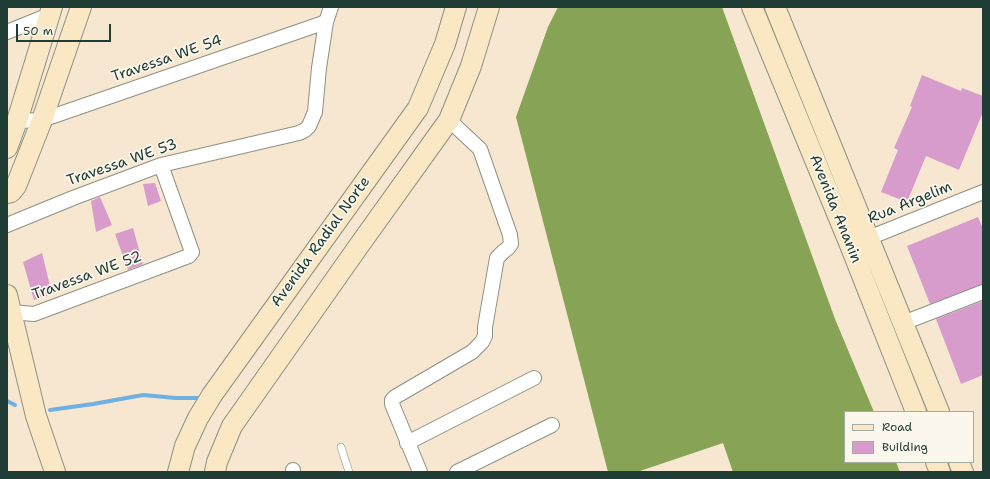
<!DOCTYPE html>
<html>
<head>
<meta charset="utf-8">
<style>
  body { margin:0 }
  #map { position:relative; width:990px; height:479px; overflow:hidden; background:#f7e6d0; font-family:"Shantell Sans",sans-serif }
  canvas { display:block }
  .frame { position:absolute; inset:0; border:8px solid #1f3d34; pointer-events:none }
  .legend { position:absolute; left:844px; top:411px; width:130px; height:52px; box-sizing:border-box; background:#fbf7ec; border:1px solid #a3ada2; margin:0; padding:5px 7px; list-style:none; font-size:12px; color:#1f3d34 }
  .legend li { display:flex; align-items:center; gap:8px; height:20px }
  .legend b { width:20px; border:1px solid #a3ada2 }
  .scale { position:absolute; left:16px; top:24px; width:95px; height:18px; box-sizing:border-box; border:2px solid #1f3d34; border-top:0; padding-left:5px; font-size:12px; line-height:14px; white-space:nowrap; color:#1f3d34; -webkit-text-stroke:3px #fbf7ec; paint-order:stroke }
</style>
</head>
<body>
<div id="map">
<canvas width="990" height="479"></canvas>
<div class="frame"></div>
<ul class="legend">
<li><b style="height:5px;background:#fae7c3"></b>Road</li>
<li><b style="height:11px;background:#d89ccc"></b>Building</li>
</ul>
<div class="scale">50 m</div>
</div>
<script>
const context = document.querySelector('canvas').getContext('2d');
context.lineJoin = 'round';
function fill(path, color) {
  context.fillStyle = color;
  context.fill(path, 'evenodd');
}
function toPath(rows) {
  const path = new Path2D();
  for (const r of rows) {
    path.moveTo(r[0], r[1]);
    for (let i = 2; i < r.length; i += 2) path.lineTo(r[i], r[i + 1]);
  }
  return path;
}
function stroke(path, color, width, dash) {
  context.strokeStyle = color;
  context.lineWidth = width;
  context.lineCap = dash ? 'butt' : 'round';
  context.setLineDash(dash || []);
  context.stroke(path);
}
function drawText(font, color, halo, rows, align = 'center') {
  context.font = font + ' "Shantell Sans",sans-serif';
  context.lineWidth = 3.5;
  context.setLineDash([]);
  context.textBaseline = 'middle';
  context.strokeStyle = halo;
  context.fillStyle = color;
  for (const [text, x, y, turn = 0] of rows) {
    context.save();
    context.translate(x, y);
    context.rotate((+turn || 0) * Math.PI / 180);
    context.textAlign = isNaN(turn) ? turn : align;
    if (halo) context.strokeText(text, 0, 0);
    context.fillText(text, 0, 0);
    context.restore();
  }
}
const forest = toPath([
  [558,7,722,7,835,319,874,412,845,412,845,462,896,462,900,472,733,472,723,443,637,472,608,472,516,117,548,27]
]);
const stream = toPath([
  [7,401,15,405],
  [50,410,93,404,143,395,176,398,203,398]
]);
const building = toPath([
  [922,75,961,91,962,88,983,96,983,112,959,170,926,156,907,202,881,192,898,150,894,148,912,107,910,106],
  [155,183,161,201,148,206,143,184],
  [100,197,112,225,96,232,91,201],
  [978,217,983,229,983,284,930,304,907,246],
  [133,228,143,264,128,270,115,234],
  [42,253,52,294,34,300,23,262],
  [983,301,983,375,961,384,936,319]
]);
const lane = toPath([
  [341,447,349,472]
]);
const street = toPath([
  [7,32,49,15],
  [17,121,42,120,326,22],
  [7,225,73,198,161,165,299,133,305,130,309,126,315,112,319,68,326,22,331,7],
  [861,241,983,192],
  [11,312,34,314,189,256,192,252,161,165],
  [903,323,983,292],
  [407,443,534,378],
  [293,470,293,472],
  [420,472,392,404,392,400,395,397,472,352,482,342,485,336,485,327,497,258,503,252,508,248,511,244,510,235,480,149,449,120],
  [457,472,552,425]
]);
const secondary = toPath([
  [752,7,850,245,916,412],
  [775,7,939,412],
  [7,148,17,121,52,7],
  [7,193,11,192,16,186,42,120,81,7],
  [7,295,36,416,55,472],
  [936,462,940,472],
  [959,462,963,472],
  [178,472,185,446,198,418,212,395,418,108,445,44,456,7],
  [215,472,217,462,232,426,358,247,449,120,471,66,489,7]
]);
const streetNames = [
  ["Travessa WE 54",167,59,-19],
  ["Travessa WE 53",122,163,-19],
  ["Rua Argelim",910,203,-22],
  ["Avenida Ananin",835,209,68],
  ["Avenida Radial Norte",321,242,-54],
  ["Travessa WE 52",87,276,-20]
];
fill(forest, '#87a456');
stroke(stream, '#6fb0e3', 4);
fill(building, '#d89ccc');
stroke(lane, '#8b9282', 8);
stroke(street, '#8b9282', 16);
stroke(secondary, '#8b9282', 22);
stroke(lane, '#fff', 7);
stroke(street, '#fff', 14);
stroke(secondary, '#fae7c3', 20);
drawText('15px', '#1f3d34', '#fbf7ec', streetNames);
</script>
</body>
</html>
